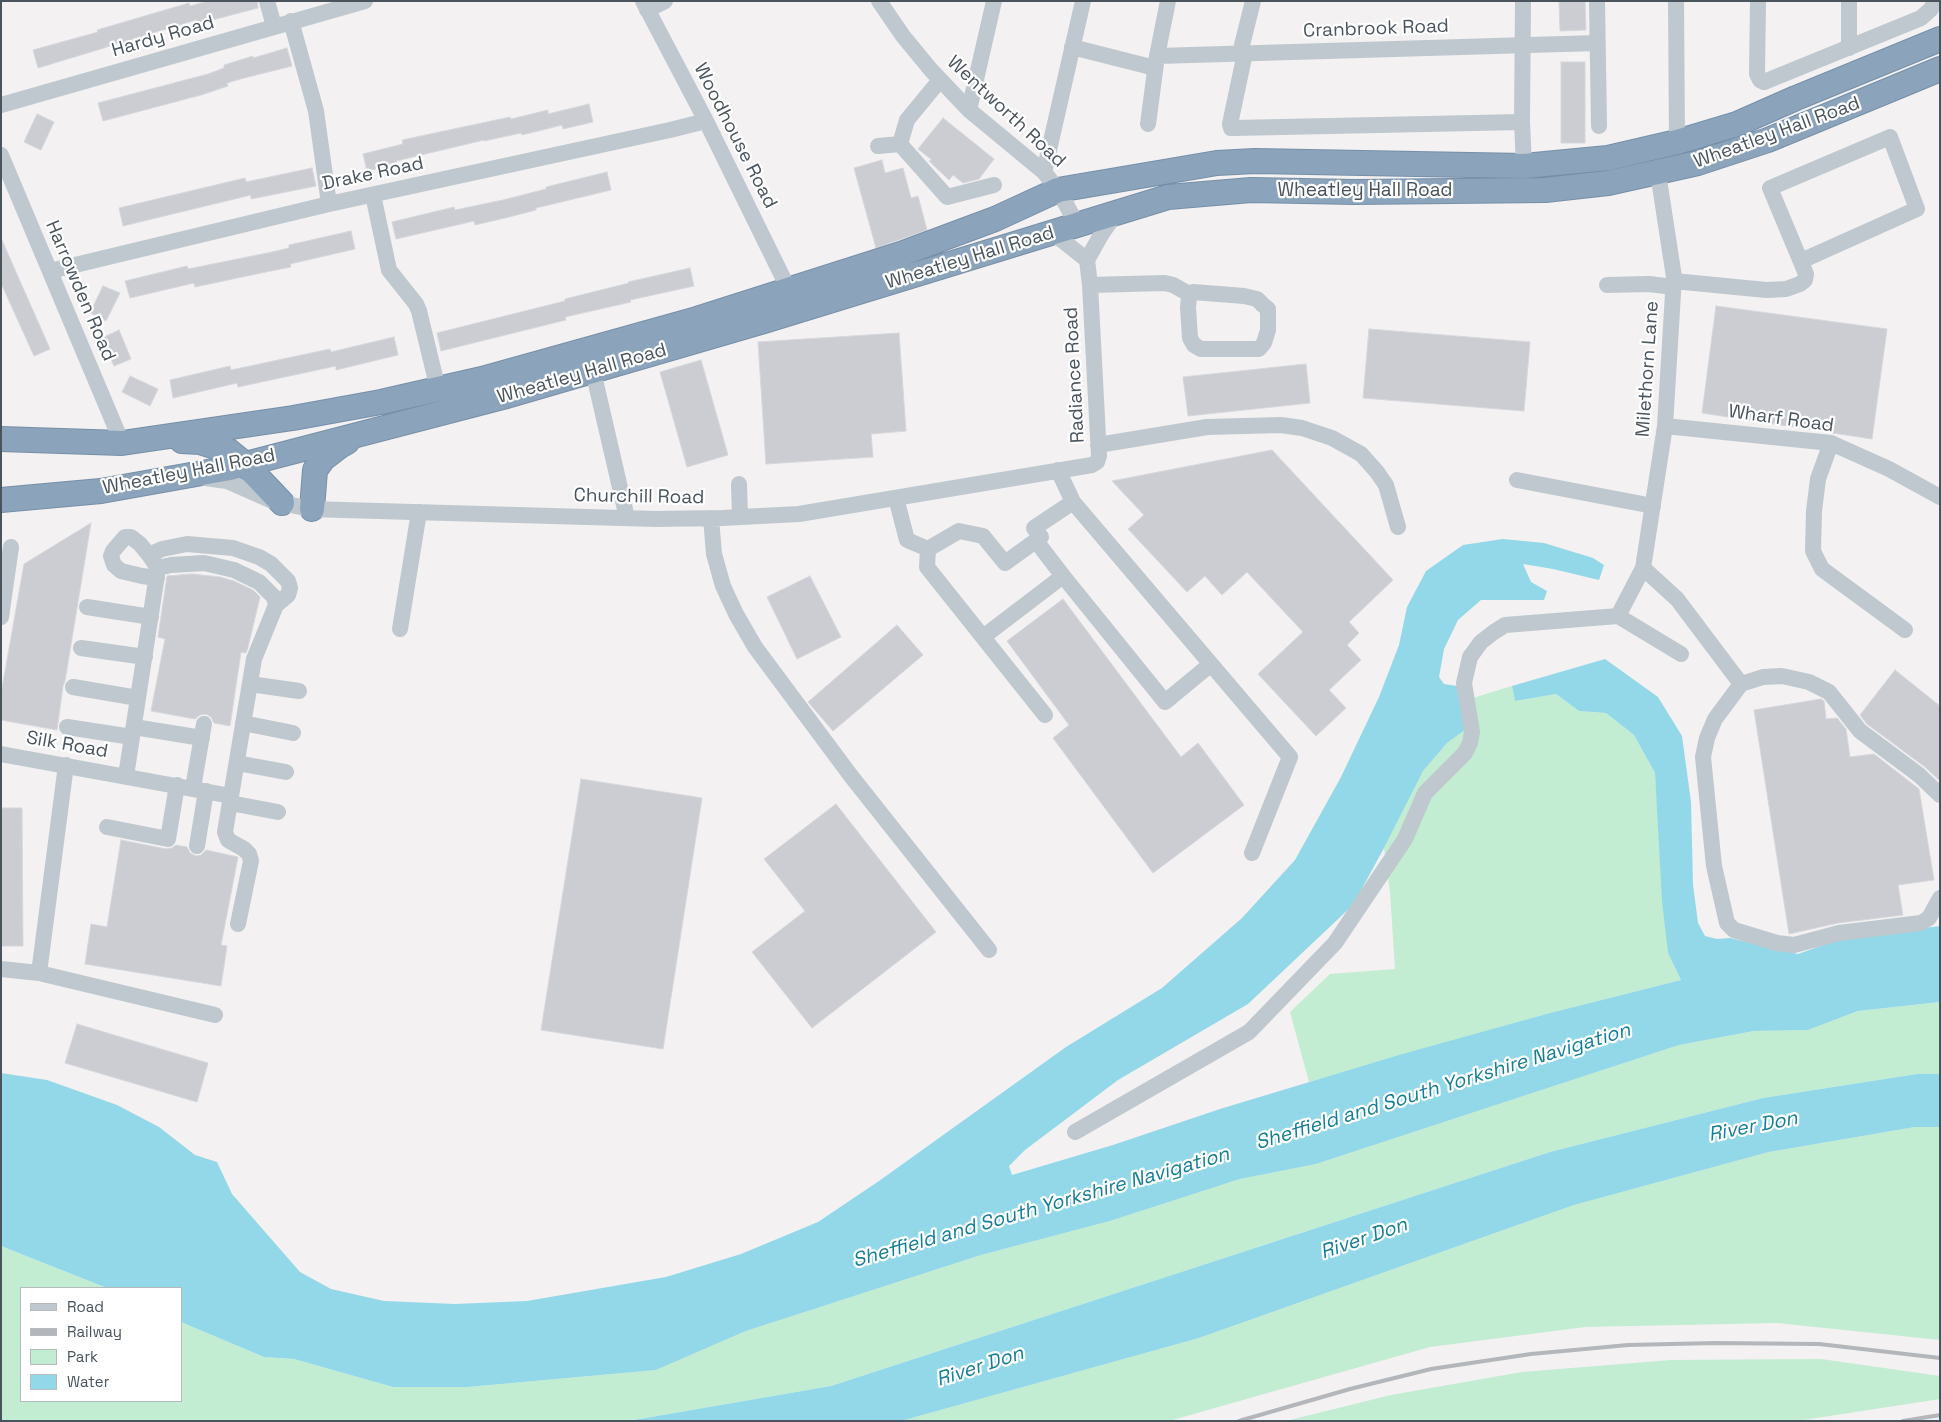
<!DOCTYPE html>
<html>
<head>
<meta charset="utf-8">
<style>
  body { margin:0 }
  #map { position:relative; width:1941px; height:1422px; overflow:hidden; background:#f3f1f1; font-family:"Space Grotesk",sans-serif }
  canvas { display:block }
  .frame { position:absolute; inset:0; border:2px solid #49545d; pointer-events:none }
  .legend { position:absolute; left:20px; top:1287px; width:162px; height:115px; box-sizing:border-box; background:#fff; border:1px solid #b6bbbe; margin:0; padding:6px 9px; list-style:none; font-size:15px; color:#49545d }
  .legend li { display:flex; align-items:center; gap:10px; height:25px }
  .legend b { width:25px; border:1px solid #b6bbbe }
</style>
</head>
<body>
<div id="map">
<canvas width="1941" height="1422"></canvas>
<div class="frame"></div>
<ul class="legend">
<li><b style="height:6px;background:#bfc8ce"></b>Road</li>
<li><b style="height:6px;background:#b3b6ba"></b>Railway</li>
<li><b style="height:14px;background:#c2edd2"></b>Park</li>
<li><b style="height:14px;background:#92d8e8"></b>Water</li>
</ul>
</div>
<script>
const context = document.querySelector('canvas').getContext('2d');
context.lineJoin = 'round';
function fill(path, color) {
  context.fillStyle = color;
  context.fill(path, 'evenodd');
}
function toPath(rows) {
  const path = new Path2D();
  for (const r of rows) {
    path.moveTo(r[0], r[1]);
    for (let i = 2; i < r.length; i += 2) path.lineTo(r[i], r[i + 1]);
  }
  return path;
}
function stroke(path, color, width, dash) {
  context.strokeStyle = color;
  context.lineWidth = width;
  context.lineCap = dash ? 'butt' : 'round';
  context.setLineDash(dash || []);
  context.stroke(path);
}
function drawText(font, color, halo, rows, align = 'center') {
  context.font = font + ' "Space Grotesk",sans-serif';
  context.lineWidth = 4.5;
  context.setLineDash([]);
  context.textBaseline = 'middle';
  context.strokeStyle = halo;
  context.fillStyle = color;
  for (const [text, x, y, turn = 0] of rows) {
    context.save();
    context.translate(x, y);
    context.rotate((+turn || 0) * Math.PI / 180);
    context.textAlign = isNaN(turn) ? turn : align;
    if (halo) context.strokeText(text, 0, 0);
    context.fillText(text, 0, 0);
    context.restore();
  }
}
const green = toPath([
  [1512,686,1515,701,1556,694,1579,711,1606,713,1634,735,1655,773,1668,953,1681,980,1550,1013,1309,1082,1290,1012,1330,974,1395,969,1390,892,1384,848,1423,770,1447,743,1465,730,1463,701],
  [1940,1002,1940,1074,1917,1074,1763,1098,1550,1152,831,1386,628,1421,1,1421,1,1246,107,1288,21,1288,21,1401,181,1401,181,1322,264,1357,294,1359,393,1387,468,1387,656,1370,746,1331,981,1255,1110,1221,1240,1179,1316,1164,1679,1045,1754,1031,1808,1030,1858,1011],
  [1915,1127,1940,1127,1940,1340,1777,1323,1585,1327,1430,1347,1169,1421,901,1421,1199,1338,1574,1205,1769,1152],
  [1821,1359,1940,1376,1940,1399,1797,1421,1286,1421,1391,1395,1522,1372,1671,1360]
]);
const water = toPath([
  [1503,539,1544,543,1593,558,1604,565,1599,580,1553,569,1523,564,1531,582,1547,591,1544,600,1481,600,1458,620,1444,649,1439,677,1444,684,1457,686,1465,730,1447,743,1423,771,1384,848,1353,905,1248,1004,1118,1080,1025,1150,1009,1166,1012,1175,1113,1145,1220,1109,1399,1055,1550,1013,1681,980,1668,953,1662,901,1655,773,1634,735,1606,713,1579,711,1556,694,1515,701,1512,686,1605,659,1658,697,1682,736,1691,802,1693,885,1698,923,1705,936,1717,939,1730,938,1798,954,1840,939,1940,926,1940,1002,1858,1011,1808,1030,1754,1031,1679,1045,1316,1164,1240,1179,1110,1221,981,1255,746,1331,656,1370,468,1387,393,1387,294,1359,264,1357,181,1322,181,1288,107,1288,1,1246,1,1073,47,1080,117,1105,159,1127,195,1155,217,1162,232,1194,300,1272,331,1289,384,1301,455,1304,527,1301,666,1277,741,1254,818,1222,879,1181,1066,1047,1162,988,1242,918,1295,860,1341,777,1379,697,1399,645,1407,607,1426,571,1463,545],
  [1917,1074,1940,1074,1940,1127,1915,1127,1769,1152,1574,1205,1199,1338,901,1421,628,1421,831,1386,1550,1152,1763,1098]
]);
const building = toPath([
  [209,1,257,1,258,8,197,24,196,20,38,68,33,50,98,32,97,30,189,3,190,6,209,1],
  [1559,1,1585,1,1586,30,1560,31,1559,1],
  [287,48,292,66,244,78,227,83,228,86,201,95,103,121,98,103,208,74,224,68,224,65,253,56,253,58,287,48],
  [1561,62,1585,62,1585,143,1561,143,1561,62],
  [589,104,593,122,563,129,562,125,522,135,521,133,484,141,484,140,396,161,397,164,367,171,363,154,403,144,402,140,510,117,511,119,548,110,548,114,589,104],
  [37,114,54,122,41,150,24,142,37,114],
  [943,118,994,159,979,179,963,183,953,175,949,180,929,161,932,160,918,149,943,118],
  [882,160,885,173,903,168,911,198,918,196,927,230,876,248,854,168,882,160],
  [312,168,316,186,251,199,251,195,123,226,119,208,245,178,246,182,312,168],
  [607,172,611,190,536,208,536,210,505,218,475,225,474,221,396,239,392,222,454,207,455,210,503,200,546,189,546,187,607,172],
  [351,231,355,249,290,264,291,267,261,273,195,287,194,283,130,298,125,281,187,266,188,269,272,252,289,248,289,245,351,231],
  [1,238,50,349,34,356,1,283,1,238],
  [690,268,694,286,630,300,631,302,565,317,566,320,441,351,437,333,565,301,565,299,629,283,628,282,690,268],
  [103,286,120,293,106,321,90,313,103,286],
  [1716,306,1887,329,1872,439,1702,413,1716,306],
  [1369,329,1530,342,1524,411,1363,398,1369,329],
  [119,330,131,359,114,366,102,338,119,330],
  [899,333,906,431,871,434,873,457,766,464,758,342,899,333],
  [394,337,398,355,336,370,336,366,238,387,237,383,173,398,170,380,230,366,231,370,330,349,331,352,394,337],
  [701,360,728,455,687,467,660,372,701,360],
  [1306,364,1310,403,1188,416,1183,377,1306,364],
  [130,376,158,389,150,406,122,392,130,376],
  [1272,450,1393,580,1349,622,1359,633,1347,645,1361,660,1329,690,1346,708,1316,736,1258,674,1303,632,1247,572,1222,595,1205,576,1187,592,1128,529,1144,515,1112,481,1272,450],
  [91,523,65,681,63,686,57,730,1,720,1,694,24,564,91,523],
  [192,574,220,577,234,581,253,590,260,597,248,647,246,653,241,652,230,726,214,723,211,717,206,714,200,715,195,719,151,711,165,639,158,637,167,576,192,574],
  [810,576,841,637,797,659,767,597,810,576],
  [1063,599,1181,757,1198,743,1244,805,1153,873,1053,738,1069,725,1007,641,1063,599],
  [897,625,923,655,833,731,808,702,897,625],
  [1895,670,1940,706,1940,781,1925,767,1867,724,1860,715,1895,670],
  [1821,699,1824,701,1826,719,1837,718,1846,729,1850,757,1874,754,1919,789,1934,880,1898,885,1903,915,1838,923,1789,934,1754,710,1821,699],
  [581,779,702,798,663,1049,541,1030,581,779],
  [836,804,936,932,812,1028,752,952,805,911,764,859,836,804],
  [1,808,22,808,23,946,1,946,1,808],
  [121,840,166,849,172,848,176,845,187,847,190,853,196,856,201,855,206,850,238,857,221,945,227,946,221,986,85,964,91,924,107,927,121,840],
  [77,1024,208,1063,197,1102,65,1063,77,1024]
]);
const minor = toPath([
  [267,1,274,26],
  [643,1,706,121,789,290],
  [879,1,903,36,931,70,969,110,1044,172,1058,190,1078,226],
  [1523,1,1522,122,1524,166],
  [1597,1,1599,126],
  [1676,1,1677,142],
  [1758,1,1757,74,1760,80,1764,82,1921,18,1931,9,1935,1],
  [1849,1,1849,48],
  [647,10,665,1],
  [291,21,316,111,329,204],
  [1072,47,1155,68],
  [1240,53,1253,1],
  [1245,53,1230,124,1231,128,1234,128,1522,122],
  [1157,56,1597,43],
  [940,80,907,120,900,144,947,197,994,185],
  [1,105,365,1],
  [969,110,994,1],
  [1148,124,1157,56,1168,1],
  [878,146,900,144],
  [1,155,122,443],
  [1044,172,1083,1],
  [373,195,389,270,416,304,419,311,438,389],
  [1087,260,1101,235,1116,213],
  [50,271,329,204,670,130,706,121],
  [1674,281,1766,290,1786,289,1800,284,1805,280,1806,274,1770,188,1890,137,1917,209,1801,261],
  [1090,285,1165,283,1173,285,1191,295],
  [1607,285,1649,284,1674,287],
  [1193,292,1244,296,1257,299,1263,305,1268,309,1268,330,1264,343,1259,349,1201,349,1194,345,1190,338,1188,307,1189,297,1193,292],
  [593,371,627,518],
  [1665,426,1831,443,1889,469,1940,497],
  [1831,443,1818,479,1814,511,1813,551,1822,569,1905,630],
  [1098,445,1207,427,1281,425,1302,428,1332,438,1361,454,1377,472,1386,485,1398,527],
  [1058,470,1073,502,1290,757,1252,853],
  [205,478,227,481,270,500,309,509,656,519,722,518,799,514,1092,465,1097,462,1099,456,1090,285,1087,260,1053,233],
  [1517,480,1653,506],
  [739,484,740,517],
  [896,498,907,540,928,549,959,531,983,536,1005,563,1041,537,1034,528,1073,502],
  [711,518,714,554,723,586,736,614,755,647,851,776,989,950],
  [1036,541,1063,576],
  [928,549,927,567,1045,715],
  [149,555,140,544,131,537,125,537,113,551,111,556,114,565,121,571,142,576,157,578],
  [158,568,149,555,162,549,187,544,233,548,259,557,271,564,288,581,290,588,288,595,276,605],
  [1643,568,1677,599,1741,684],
  [87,607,151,617],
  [1618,616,1681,654],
  [1,617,11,547],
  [400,629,419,512],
  [983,637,1063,576,1165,702,1211,664],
  [81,648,145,657],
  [250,684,299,691],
  [73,687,138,698],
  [243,723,293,733],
  [67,727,132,737],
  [134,727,202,738],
  [1,754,231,796,254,659,276,605,274,597,259,582,234,570,204,563,171,565,158,568,126,776],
  [237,763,286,772],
  [66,765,39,973,215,1015],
  [193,788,204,724],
  [1940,795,1919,775,1860,731,1829,692,1809,682,1782,676,1763,677,1741,684,1715,719,1707,738,1703,757,1714,866,1727,923,1734,930,1777,943,1794,945,1839,933,1921,923,1929,918,1940,898],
  [231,796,225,832,228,840,244,849,249,854,251,861,238,924],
  [230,803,278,812],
  [107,827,168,839,177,785],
  [197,846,206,791],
  [1,969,39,973],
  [1075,1132,1249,1032,1335,943,1405,839,1425,793,1465,753,1470,743,1472,732,1464,683,1470,657,1481,642,1494,632,1505,625,1618,616,1643,568,1665,426,1674,277,1658,173]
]);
const highway = toPath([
  [1,439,122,443,293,418,381,402,482,379,697,319,901,254,995,219,1058,190,1217,163,1255,161,1524,166,1608,158,1677,142,1737,124,1796,98,1940,39],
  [182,441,200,442,229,451,245,464,282,503],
  [1,500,101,491,230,468,503,397,764,321,1168,197,1251,190,1355,192,1545,190,1608,183,1698,163,1768,140,1940,69],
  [312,509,315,470,323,459,340,446,347,442]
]);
const rail = toPath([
  [1239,1421,1350,1389,1431,1369,1531,1354,1628,1345,1715,1343,1819,1344,1940,1358],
  [1903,1421,1940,1415]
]);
const streetNames = [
  ["Cranbrook Road",1376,29,-2],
  ["Hardy Road",163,37,-16],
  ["Wentworth Road",1006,112,43],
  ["Wheatley Hall Road",1777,133,-20],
  ["Woodhouse Road",735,136,63],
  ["Drake Road",373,174,-12],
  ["Wheatley Hall Road",1365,191],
  ["Wheatley Hall Road",970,258,-17],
  ["Harrowden Road",80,291,67],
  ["Milethorn Lane",1648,369,-86],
  ["Wheatley Hall Road",582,374,-16],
  ["Radiance Road",1075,375,-93],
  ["Wharf Road",1781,419,8],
  ["Wheatley Hall Road",189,472,-11],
  ["Churchill Road",639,497,1],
  ["Silk Road",67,745,10]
];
const waterNames = [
  ["Sheffield and South Yorkshire Navigation",1443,1087,-17],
  ["River Don",1753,1127,-11],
  ["Sheffield and South Yorkshire Navigation",1041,1208,-16],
  ["River Don",1364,1239,-19],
  ["River Don",980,1367,-18]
];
fill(green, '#c2edd2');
fill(water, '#92d8e8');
fill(building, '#cbcdd3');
stroke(building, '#d5d7dc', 1);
stroke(highway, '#768fa8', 26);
stroke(minor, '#bfc8ce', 16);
stroke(highway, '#8ba4bc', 24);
stroke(rail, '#b3b6ba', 4);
drawText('19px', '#49545d', '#fff', streetNames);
drawText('italic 20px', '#147e96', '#fff', waterNames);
</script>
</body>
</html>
